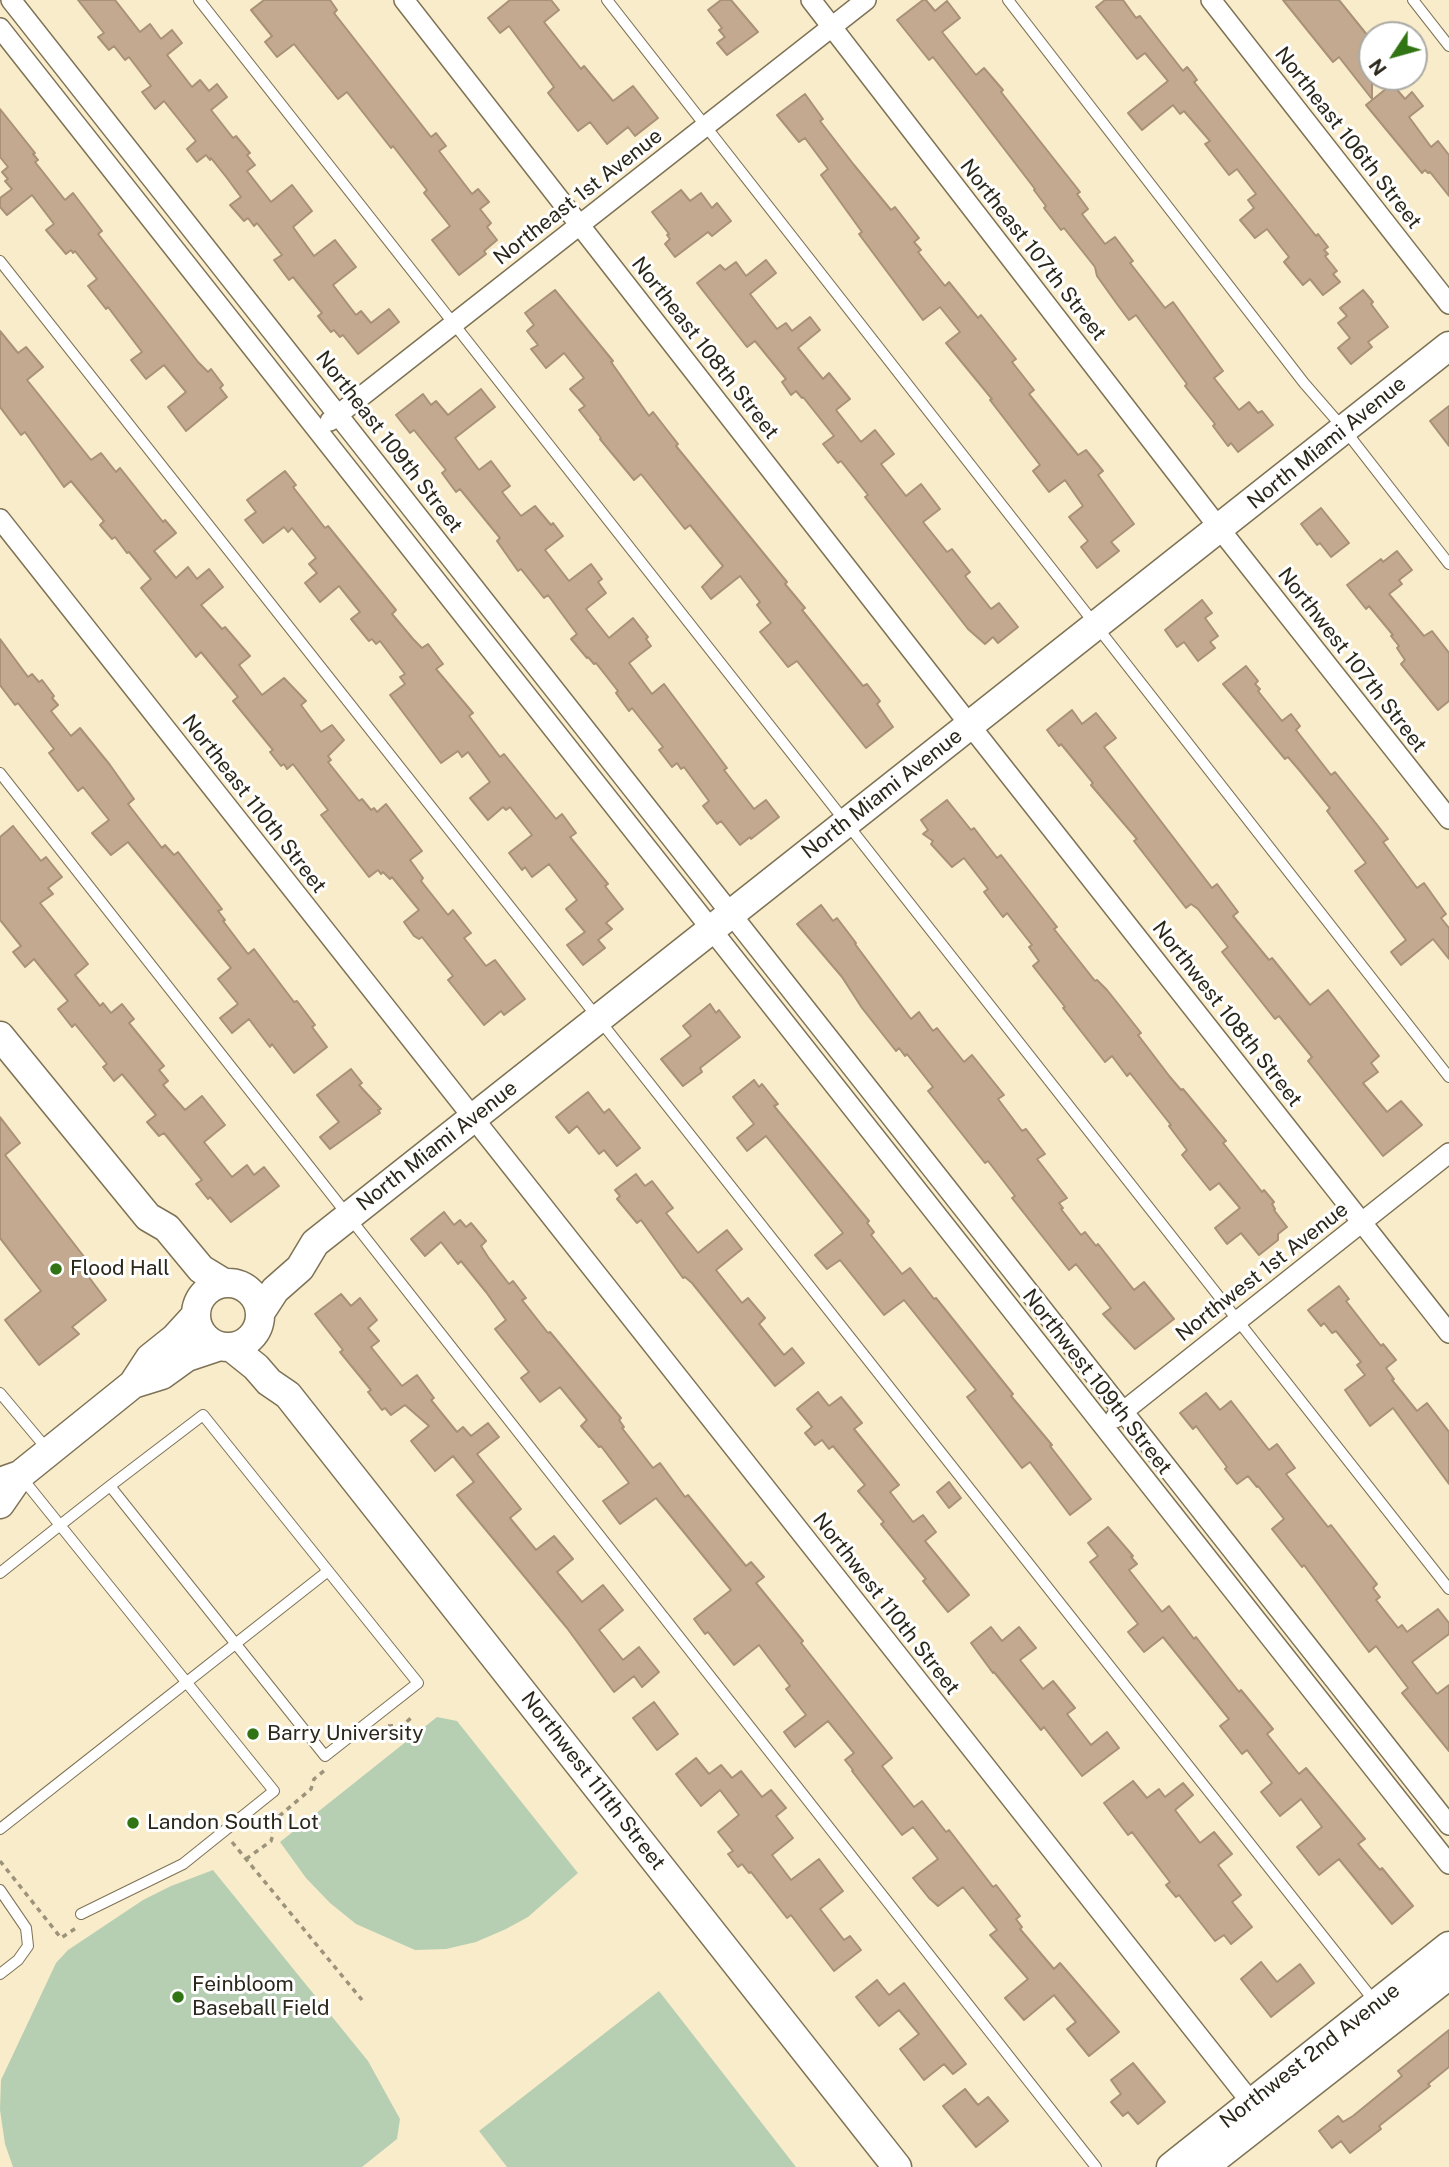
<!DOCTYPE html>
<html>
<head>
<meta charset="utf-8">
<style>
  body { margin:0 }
  #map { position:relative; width:1449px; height:2167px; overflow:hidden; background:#f9eccb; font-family:"Public Sans",sans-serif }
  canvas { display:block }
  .north { position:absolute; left:1358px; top:21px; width:70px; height:70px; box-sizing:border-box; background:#fff; border:2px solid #aaa9a3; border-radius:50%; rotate:234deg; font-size:19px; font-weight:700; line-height:28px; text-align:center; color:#2b271a }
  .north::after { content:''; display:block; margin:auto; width:24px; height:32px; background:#317413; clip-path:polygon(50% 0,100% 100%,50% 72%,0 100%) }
</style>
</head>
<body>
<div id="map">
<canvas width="1449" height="2167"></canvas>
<div class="north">N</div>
</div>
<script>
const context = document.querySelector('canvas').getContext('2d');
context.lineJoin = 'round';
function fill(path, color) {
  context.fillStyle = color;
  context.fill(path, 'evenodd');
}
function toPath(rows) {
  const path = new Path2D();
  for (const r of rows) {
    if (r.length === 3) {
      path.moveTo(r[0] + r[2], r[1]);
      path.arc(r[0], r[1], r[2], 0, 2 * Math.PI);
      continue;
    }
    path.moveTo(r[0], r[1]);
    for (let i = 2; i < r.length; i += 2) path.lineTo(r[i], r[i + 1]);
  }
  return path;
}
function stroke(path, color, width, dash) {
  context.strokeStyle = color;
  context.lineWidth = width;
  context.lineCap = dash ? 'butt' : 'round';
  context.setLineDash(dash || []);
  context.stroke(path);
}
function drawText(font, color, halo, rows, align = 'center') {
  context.font = font + ' "Public Sans",sans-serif';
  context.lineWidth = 6;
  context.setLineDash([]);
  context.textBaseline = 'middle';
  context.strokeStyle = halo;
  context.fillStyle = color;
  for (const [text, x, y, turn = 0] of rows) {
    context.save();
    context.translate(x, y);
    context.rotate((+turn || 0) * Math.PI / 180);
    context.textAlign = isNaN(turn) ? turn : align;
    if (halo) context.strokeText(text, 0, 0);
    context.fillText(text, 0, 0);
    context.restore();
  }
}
const green = toPath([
  [437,1717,457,1721,578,1873,528,1917,506,1929,476,1942,446,1949,415,1950,356,1924,330,1903,306,1878,280,1842],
  [213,1870,368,2061,400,2119,397,2139,362,2167,13,2167,5,2144,0,2110,1,2080,56,1963,68,1950,143,1900,171,1886],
  [659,1991,796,2167,507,2167,479,2131]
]);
const building = toPath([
  [78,0,115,0,140,32,150,24,161,39,172,30,182,43,167,55,192,87,200,80,209,91,217,84,227,97,211,110,233,138,236,136,250,153,247,155,255,165,247,171,271,202,292,185,312,211,293,227,314,256,335,240,356,267,333,285,356,315,361,311,371,323,389,309,399,322,358,354,343,335,340,337,334,330,331,332,318,316,322,313,293,277,289,280,274,260,282,255,257,223,254,226,248,218,244,221,230,205,241,197,227,178,211,158,210,160,206,155,197,162,187,149,196,141,164,101,155,109,142,92,151,86,129,57,125,60,114,46,109,50,98,37,104,33,78,0],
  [264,0,330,0,337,10,334,13,431,137,436,133,446,146,439,151,472,194,478,189,489,202,480,209,491,223,487,227,497,240,484,251,486,254,459,275,432,240,450,226,424,193,427,190,393,146,391,148,347,92,338,99,294,44,277,57,265,42,272,36,251,10,264,0],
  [510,0,551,0,559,10,544,22,581,69,584,66,613,101,633,86,658,118,635,136,628,127,607,144,590,122,578,131,548,93,554,87,509,26,500,33,488,18,510,0],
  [721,0,731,0,758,32,727,55,717,43,725,37,719,30,722,28,708,10,721,0],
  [923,0,926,0,935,11,947,1,960,18,942,32,976,75,984,68,1003,90,1001,92,1080,192,1077,194,1088,209,1082,214,1105,244,1115,237,1133,261,1130,263,1165,308,1173,302,1223,371,1214,378,1239,410,1249,402,1258,413,1262,411,1273,425,1238,452,1231,443,1228,446,1213,426,1215,424,1185,386,1187,384,1136,315,1129,320,1117,304,1097,276,1095,267,1064,228,1061,230,1044,208,1046,206,1034,190,1035,189,969,103,933,57,929,60,897,20,923,0],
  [1105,0,1123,0,1136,18,1140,16,1183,71,1187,67,1192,73,1197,80,1194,82,1316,236,1318,234,1328,247,1324,250,1328,254,1325,256,1337,271,1333,274,1340,282,1323,295,1310,279,1303,285,1284,262,1289,257,1267,229,1255,238,1240,220,1254,208,1248,200,1256,194,1237,169,1229,175,1205,144,1210,141,1184,111,1180,114,1173,105,1142,130,1128,113,1168,81,1145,53,1137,59,1096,7,1105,0],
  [1283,0,1339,0,1372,41,1372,99,1339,57,1333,62,1283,0],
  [1392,84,1405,99,1412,92,1423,106,1409,117,1431,147,1438,141,1449,155,1449,196,1430,172,1428,173,1425,170,1422,173,1366,105,1392,84],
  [805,94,823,119,820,121,854,165,891,210,895,207,919,238,914,242,921,250,918,252,945,286,949,282,978,318,981,315,1016,359,1012,362,1034,390,1029,394,1078,455,1086,450,1103,471,1098,475,1134,524,1111,542,1119,551,1097,568,1081,547,1088,541,1069,517,1083,506,1065,480,1049,492,1033,471,1040,465,990,400,992,399,946,343,960,332,940,307,923,320,859,234,862,232,821,175,828,169,805,138,799,142,777,115,805,94],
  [0,109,35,153,33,154,38,160,35,162,65,200,73,193,102,231,98,234,198,362,208,372,211,369,223,385,220,388,227,397,186,431,168,407,186,392,164,365,146,379,131,360,142,352,108,307,106,309,88,286,97,279,75,251,73,253,71,250,66,254,46,230,54,224,32,195,7,215,0,207,0,198,12,189,5,181,8,179,2,172,8,167,0,157,0,109],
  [681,190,690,201,701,193,712,208,717,203,731,221,712,236,708,232,675,257,665,244,670,239,667,235,669,234,652,212,681,190],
  [766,260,776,273,750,294,777,329,786,323,792,331,810,317,820,330,798,348,823,379,829,373,850,399,836,410,861,442,875,430,894,454,881,464,906,496,921,484,940,509,923,522,947,552,952,549,970,572,965,576,991,609,999,603,1018,627,998,643,993,637,985,644,968,629,865,497,868,495,841,461,838,463,823,444,834,436,803,397,802,398,796,391,791,395,782,382,786,379,755,341,747,347,697,283,720,265,725,270,736,262,746,276,766,260],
  [555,290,613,361,611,362,649,416,653,412,678,444,676,446,787,582,785,584,805,608,802,610,863,686,867,684,880,701,877,704,893,727,866,748,797,661,788,667,760,632,771,623,757,605,760,602,740,576,711,599,702,587,723,566,690,525,685,529,641,474,634,480,600,439,601,438,579,410,585,406,570,389,584,378,564,353,546,368,531,349,538,345,527,331,534,325,525,313,555,290],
  [1363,290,1373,302,1371,304,1388,327,1368,342,1372,347,1351,364,1338,348,1350,338,1338,323,1347,316,1340,308,1363,290],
  [0,331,18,353,26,347,43,367,27,380,91,460,101,453,116,472,120,468,163,522,165,520,176,533,154,551,176,578,188,567,197,579,209,569,223,587,201,605,222,629,225,627,250,656,239,665,262,695,284,678,306,701,301,705,321,732,332,725,344,740,328,756,331,760,328,762,359,801,362,799,371,810,374,808,377,812,386,804,422,851,410,860,423,878,421,881,448,915,453,910,471,933,464,938,486,966,495,960,525,999,504,1015,501,1011,484,1025,448,980,453,976,422,937,419,939,414,936,404,922,419,910,392,877,390,879,383,872,381,874,378,870,369,877,321,815,328,810,293,764,287,769,284,764,281,766,270,752,273,750,233,701,238,697,201,652,196,657,141,588,151,579,129,552,127,553,115,537,112,539,100,525,104,521,71,481,64,487,25,432,21,435,0,407,0,331],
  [481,389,495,407,455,438,479,470,491,461,510,486,502,492,521,516,535,506,551,525,553,523,563,536,545,550,569,581,591,564,602,579,598,582,606,593,586,609,609,638,633,618,648,637,646,639,651,646,629,663,652,694,664,684,727,768,724,770,754,809,766,800,779,817,751,839,750,837,740,845,721,821,717,824,703,806,709,801,684,767,681,769,677,763,672,767,659,750,663,747,632,708,629,711,616,693,618,691,596,663,594,664,588,657,587,658,571,639,577,634,548,595,544,598,521,569,518,571,497,541,500,538,460,489,456,492,442,473,446,470,414,430,410,433,396,415,423,394,431,405,436,401,448,415,481,389],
  [1449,406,1449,446,1430,421,1449,406],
  [285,471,296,485,293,487,325,528,328,526,396,610,392,614,413,639,422,648,428,644,443,664,436,669,473,713,469,716,500,757,504,754,556,819,562,814,576,833,570,837,608,884,605,886,623,909,606,923,612,929,598,940,605,948,583,965,567,945,585,932,566,909,577,900,549,864,532,877,525,867,522,870,509,853,532,835,510,807,506,810,503,807,488,820,470,798,490,782,468,752,462,757,458,751,441,763,390,695,405,684,400,677,405,674,380,641,376,644,372,639,369,641,351,619,360,612,339,586,320,602,305,583,317,573,309,564,316,558,292,528,288,532,284,527,263,543,245,520,256,512,247,500,285,471],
  [1321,508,1349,543,1331,557,1320,543,1317,545,1301,524,1321,508],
  [1397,551,1412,570,1399,580,1402,584,1389,594,1424,636,1432,631,1449,653,1449,701,1438,710,1401,664,1405,660,1397,648,1399,646,1391,636,1393,635,1369,606,1366,609,1347,585,1381,559,1383,562,1397,551],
  [1202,600,1212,613,1205,618,1218,636,1210,642,1215,648,1198,661,1184,642,1177,647,1165,630,1202,600],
  [0,639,28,677,32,674,39,682,42,680,54,696,52,698,58,705,51,711,71,736,80,728,110,765,134,799,128,804,162,848,165,845,174,855,178,852,222,909,218,911,225,920,223,921,248,954,254,949,294,1002,297,1001,315,1025,312,1027,327,1047,294,1073,272,1044,270,1047,249,1019,232,1033,220,1018,238,1004,218,979,231,968,128,842,111,855,92,833,109,820,83,787,78,791,49,753,54,749,18,703,15,705,0,685,0,639],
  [1246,666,1258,681,1255,684,1260,689,1258,691,1282,721,1291,714,1300,726,1296,730,1331,775,1335,772,1378,826,1388,839,1383,842,1417,888,1424,883,1446,914,1441,918,1449,928,1449,959,1433,939,1401,965,1391,952,1406,940,1355,871,1366,863,1327,811,1330,808,1300,771,1288,757,1285,759,1223,684,1246,666],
  [1072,710,1082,724,1096,713,1116,738,1104,747,1212,888,1217,884,1238,912,1233,916,1269,960,1272,958,1310,1005,1328,990,1379,1056,1371,1063,1378,1072,1363,1083,1387,1112,1401,1101,1422,1125,1383,1156,1308,1061,1312,1057,1279,1016,1275,1019,1222,952,1228,947,1198,909,1191,904,1186,908,1134,841,1137,839,1091,785,1093,783,1061,744,1059,746,1047,730,1072,710],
  [947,800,971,830,974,828,997,858,1001,855,1057,927,1054,929,1095,981,1097,980,1107,990,1119,1005,1141,1033,1138,1035,1170,1077,1181,1090,1183,1089,1226,1141,1223,1143,1262,1192,1264,1190,1274,1202,1272,1204,1275,1209,1274,1210,1287,1227,1278,1234,1278,1240,1259,1255,1241,1233,1227,1244,1215,1228,1240,1208,1219,1183,1210,1190,1182,1155,1187,1150,1169,1126,1171,1125,1130,1073,1127,1076,1112,1056,1105,1062,1063,1008,1065,1007,1033,966,1039,961,1029,947,1032,945,1007,913,1003,917,984,892,988,889,964,858,952,867,931,844,933,841,923,834,928,830,921,820,947,800],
  [13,826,41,861,46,857,62,877,48,888,53,894,40,903,88,964,75,975,100,1006,103,1003,111,1013,122,1004,134,1019,129,1023,164,1066,159,1070,168,1081,163,1085,185,1110,202,1096,225,1125,204,1142,232,1177,247,1165,254,1175,264,1167,279,1186,231,1222,210,1197,208,1199,196,1184,202,1180,164,1133,159,1136,147,1122,156,1115,122,1074,114,1081,103,1067,107,1064,75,1024,72,1027,58,1009,68,1001,34,959,25,967,13,952,21,946,0,920,0,837,13,826],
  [821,905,833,921,837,918,856,943,855,944,911,1019,919,1012,933,1031,937,1028,964,1062,972,1055,1004,1095,998,1099,1022,1131,1026,1129,1045,1154,1037,1159,1067,1198,1059,1203,1063,1208,1061,1209,1081,1235,1085,1232,1096,1246,1098,1244,1134,1290,1144,1282,1174,1319,1135,1349,1103,1314,1111,1308,1076,1264,1069,1270,1012,1198,1015,1196,988,1161,985,1163,928,1091,933,1087,907,1054,905,1056,899,1048,896,1051,862,1008,842,977,797,924,821,905],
  [710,1004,716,1013,719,1010,740,1037,700,1068,702,1072,683,1086,661,1059,691,1036,683,1026,710,1004],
  [351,1069,362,1083,359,1085,381,1109,378,1110,380,1113,330,1149,320,1137,339,1122,317,1095,351,1069],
  [754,1080,759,1087,762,1084,778,1104,774,1106,869,1221,867,1223,874,1232,871,1235,902,1274,910,1268,934,1299,936,1298,1013,1394,1011,1396,1052,1445,1050,1446,1091,1499,1070,1515,1030,1462,1022,1468,967,1397,976,1390,904,1300,884,1315,840,1260,827,1269,815,1255,843,1233,766,1136,747,1151,737,1138,754,1124,733,1097,754,1080],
  [588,1092,604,1113,609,1109,640,1148,617,1166,604,1150,599,1154,577,1126,569,1133,556,1117,588,1092],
  [0,1117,20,1143,5,1155,92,1267,85,1272,106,1300,72,1327,79,1334,39,1365,5,1320,41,1291,0,1238,0,1117],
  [636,1174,645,1186,652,1181,673,1208,666,1213,698,1253,727,1230,742,1249,716,1270,742,1303,748,1298,765,1318,759,1324,784,1355,792,1348,804,1363,775,1386,692,1283,685,1277,683,1278,641,1220,637,1223,617,1199,620,1196,615,1190,636,1174],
  [444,1212,454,1225,460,1220,466,1227,471,1223,486,1241,481,1246,488,1257,509,1284,513,1281,526,1298,522,1300,548,1333,550,1332,621,1418,619,1420,624,1427,622,1428,653,1468,660,1463,685,1497,688,1495,746,1566,751,1562,764,1577,756,1583,803,1641,801,1643,892,1758,882,1766,914,1807,922,1801,946,1832,949,1830,993,1887,996,1885,1020,1916,1016,1919,1022,1927,1020,1929,1054,1969,1060,1963,1119,2032,1089,2056,1067,2029,1076,2022,1054,1995,1024,2020,1005,1998,1028,1979,990,1935,997,1930,963,1887,938,1906,929,1898,913,1878,938,1859,913,1827,902,1835,852,1771,853,1770,845,1760,854,1753,828,1721,795,1747,784,1732,806,1715,786,1689,790,1686,759,1645,734,1665,708,1632,705,1634,694,1619,731,1590,656,1498,620,1524,603,1501,629,1483,601,1446,599,1447,581,1426,587,1420,560,1387,540,1402,521,1378,529,1372,495,1329,506,1320,486,1292,461,1261,458,1264,441,1242,425,1256,411,1239,444,1212],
  [1339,1286,1349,1299,1346,1301,1381,1346,1383,1344,1396,1360,1386,1368,1394,1379,1392,1380,1417,1411,1427,1403,1449,1432,1449,1484,1393,1408,1370,1426,1345,1390,1365,1375,1357,1365,1361,1362,1336,1331,1332,1333,1324,1323,1321,1326,1308,1310,1339,1286],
  [341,1294,351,1306,360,1298,377,1320,368,1328,379,1341,371,1347,402,1386,417,1375,434,1398,431,1400,457,1432,463,1427,471,1436,488,1423,499,1437,477,1454,521,1509,510,1518,536,1550,554,1536,573,1559,557,1572,582,1602,603,1585,623,1610,599,1630,623,1660,639,1647,659,1672,642,1687,634,1676,614,1692,567,1628,457,1495,474,1482,453,1456,435,1471,411,1441,429,1426,405,1405,391,1415,385,1408,382,1410,368,1392,371,1390,340,1352,343,1350,315,1314,341,1294],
  [818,1392,829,1406,841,1397,862,1423,854,1429,899,1485,890,1492,913,1522,923,1515,936,1532,925,1541,969,1595,948,1612,923,1581,926,1579,881,1524,884,1522,858,1491,865,1485,833,1446,829,1449,822,1440,815,1445,805,1433,812,1427,797,1409,818,1392],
  [1206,1393,1220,1410,1231,1401,1269,1450,1277,1444,1295,1468,1286,1474,1328,1527,1331,1525,1377,1584,1373,1588,1380,1597,1376,1600,1398,1628,1402,1625,1407,1632,1438,1609,1449,1623,1449,1634,1412,1662,1437,1694,1449,1685,1449,1751,1402,1693,1408,1688,1376,1646,1369,1652,1304,1565,1302,1567,1272,1529,1284,1519,1258,1486,1257,1487,1248,1476,1237,1484,1225,1469,1227,1467,1196,1426,1193,1429,1180,1413,1206,1393],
  [949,1482,961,1498,949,1508,937,1492,949,1482],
  [1108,1527,1133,1556,1131,1557,1137,1564,1129,1570,1162,1612,1169,1606,1194,1639,1196,1637,1239,1692,1241,1690,1273,1729,1267,1734,1299,1774,1306,1768,1365,1839,1358,1844,1380,1870,1382,1868,1413,1906,1392,1924,1339,1859,1319,1875,1297,1847,1322,1827,1301,1799,1280,1816,1261,1792,1272,1783,1247,1750,1242,1754,1220,1726,1229,1719,1163,1637,1144,1652,1128,1632,1138,1624,1090,1562,1098,1556,1088,1543,1108,1527],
  [991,1627,1002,1641,1019,1627,1036,1648,1020,1660,1043,1689,1053,1681,1075,1708,1067,1714,1091,1745,1107,1732,1119,1748,1082,1776,1044,1727,1041,1730,994,1672,993,1673,971,1643,991,1627],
  [654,1702,678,1734,657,1750,633,1718,654,1702],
  [696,1758,709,1774,721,1765,732,1778,741,1771,762,1797,771,1790,786,1808,776,1816,793,1838,772,1855,791,1880,819,1859,843,1891,820,1909,844,1940,850,1936,861,1950,834,1971,791,1915,787,1918,751,1872,749,1873,742,1864,738,1867,728,1854,733,1851,718,1832,739,1815,720,1790,701,1806,676,1774,696,1758],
  [1133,1781,1147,1798,1159,1789,1165,1797,1183,1783,1193,1795,1175,1810,1200,1843,1214,1832,1232,1854,1218,1865,1241,1895,1232,1902,1252,1927,1231,1944,1224,1935,1215,1941,1179,1895,1176,1897,1166,1885,1170,1882,1132,1832,1128,1835,1104,1803,1133,1781],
  [1261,1962,1277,1982,1300,1964,1314,1983,1271,2017,1241,1979,1261,1962],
  [877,1980,889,1995,904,1983,966,2064,953,2074,944,2064,924,2080,900,2049,919,2034,899,2010,879,2026,856,1997,877,1980],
  [1449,2030,1449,2067,1428,2084,1430,2086,1379,2126,1381,2129,1350,2153,1341,2141,1332,2148,1319,2131,1338,2116,1343,2122,1353,2116,1402,2076,1398,2071,1449,2030],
  [1133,2063,1165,2102,1138,2124,1128,2112,1123,2116,1111,2102,1121,2094,1111,2080,1133,2063],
  [965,2089,978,2105,988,2097,1008,2121,976,2147,943,2106,965,2089]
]);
const path = toPath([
  [388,1726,403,1725,411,1718],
  [232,1842,362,2000],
  [246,1859,271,1841,273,1834,271,1823,311,1789,314,1779,325,1770],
  [0,1861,61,1938,76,1928]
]);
const lane = toPath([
  [199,0,1449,1589],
  [607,0,1449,1077],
  [1008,0,1304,383,1344,429,1449,564],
  [1413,0,1449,46],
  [0,261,1375,2002],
  [0,773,1096,2167],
  [0,1393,47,1449],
  [22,1478,274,1791,183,1864,81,1914],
  [0,1573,59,1526,110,1486,203,1415,418,1683,325,1756,110,1486],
  [0,1829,328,1571],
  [0,1890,26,1928,28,1946,18,1960,0,1974]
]);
const street = toPath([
  [11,0,1449,1825],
  [404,0,969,724,1449,1333],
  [811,0,1219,528,1449,819],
  [1211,0,1449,304],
  [0,28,1449,1864],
  [330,421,866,0],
  [0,519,1258,2111],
  [1115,1418,1449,1153]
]);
const secondary = toPath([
  [0,1036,148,1217,167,1228,201,1269,224,1283],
  [228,1315,32],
  [260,1313,275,1290,300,1268,315,1243,1449,346],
  [231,1347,256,1367,269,1382,288,1395,897,2167],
  [133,1384,162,1375,187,1357,220,1346],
  [0,1482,20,1475,133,1384,150,1358,175,1338,196,1315],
  [0,1504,20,1475],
  [1171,2167,1449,1946],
  [1204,2167,1449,1975]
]);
const markers = [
  [56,1269,7,"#317413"],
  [253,1734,7,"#317413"],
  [133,1823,7,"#317413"],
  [178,1997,7,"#317413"]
];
const streetNames = [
  ["Northeast 106th Street",1348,138,52],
  ["Northeast 1st Avenue",578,197,-38],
  ["Northeast 107th Street",1033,250,52],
  ["Northeast 108th Street",705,348,52],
  ["Northeast 109th Street",389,442,52],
  ["North Miami Avenue",1327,443,-39],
  ["Northwest 107th Street",1352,660,52],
  ["North Miami Avenue",882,794,-38],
  ["Northeast 110th Street",254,804,52],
  ["Northwest 108th Street",1227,1014,52],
  ["North Miami Avenue",437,1146,-38],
  ["Northwest 1st Avenue",1262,1272,-38],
  ["Northwest 109th Street",1097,1382,52],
  ["Northwest 110th Street",886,1604,52],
  ["Northwest 111th Street",593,1781,52],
  ["Northwest 2nd Avenue",1310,2056,-38]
];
const poiNames = [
  ["Flood Hall",70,1269],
  ["Barry University",267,1734],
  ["Landon South Lot",147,1823],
  ["Feinbloom",192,1985],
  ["Baseball Field",192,2009]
];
fill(green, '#b6cfb3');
fill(building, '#c2a990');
stroke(building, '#a99178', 2);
stroke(lane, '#7e7255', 12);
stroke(street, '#7e7255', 22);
stroke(secondary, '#7e7255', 31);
stroke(path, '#9c937b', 3.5, [5, 5]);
stroke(lane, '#fff', 10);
stroke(street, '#fff', 19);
stroke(secondary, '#fff', 28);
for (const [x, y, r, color] of markers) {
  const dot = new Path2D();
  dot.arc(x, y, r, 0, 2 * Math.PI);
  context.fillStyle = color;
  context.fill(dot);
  stroke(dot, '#fff', 2.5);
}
drawText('21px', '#2b271a', '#fff', streetNames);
drawText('21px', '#2b271a', '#fff', poiNames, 'left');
</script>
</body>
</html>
